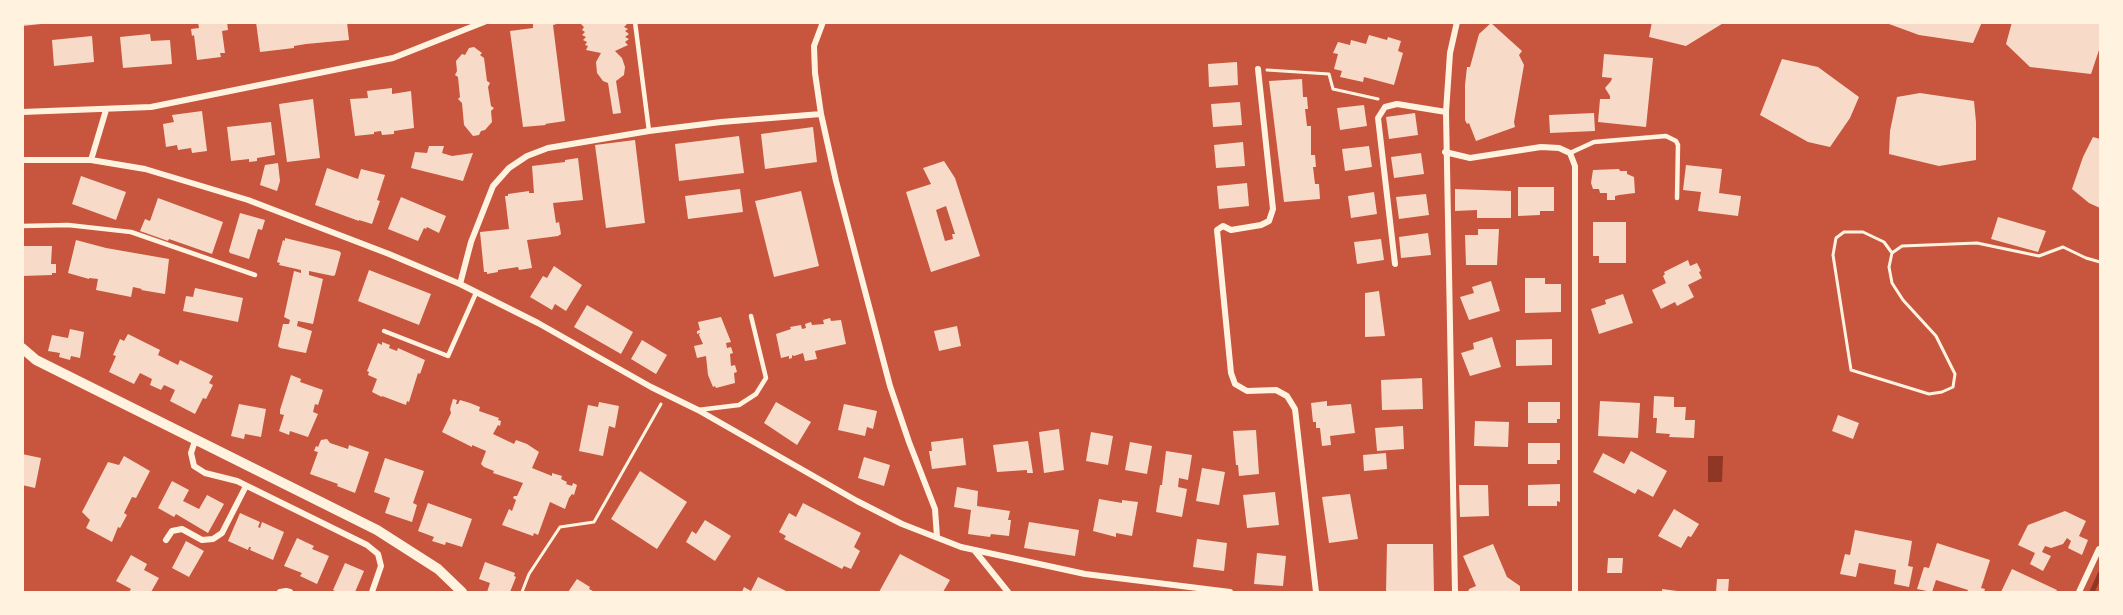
<!DOCTYPE html>
<html>
<head>
<meta charset="utf-8">
<style>
  body { margin:0 }
  #map { position:relative; width:2123px; height:615px; overflow:hidden; background:#c8553d; font-family:"Varela Round",sans-serif }
  canvas { display:block }
  .frame { position:absolute; inset:0; border:24px solid #fff3e0; pointer-events:none }
</style>
</head>
<body>
<div id="map">
<canvas width="2123" height="615"></canvas>
<div class="frame"></div>
</div>
<script>
const context = document.querySelector('canvas').getContext('2d');
context.lineJoin = 'round';
function fill(path, color) {
  context.fillStyle = color;
  context.fill(path, 'evenodd');
}
function toPath(rows) {
  const path = new Path2D();
  for (const r of rows) {
    path.moveTo(r[0], r[1]);
    for (let i = 2; i < r.length; i += 2) path.lineTo(r[i], r[i + 1]);
  }
  return path;
}
function stroke(path, color, width, dash) {
  context.strokeStyle = color;
  context.lineWidth = width;
  context.lineCap = dash ? 'butt' : 'round';
  context.setLineDash(dash || []);
  context.stroke(path);
}
const water = toPath([
  [1708,456,1723,456,1722,482,1708,482]
]);
const stream = toPath([
  [2092,592,2100,574]
]);
const building = toPath([
  [22,22,41,22,41,24,22,26],
  [198,22,227,22,228,30,222,31,225,53,220,53,221,57,197,60,194,35,192,36,191,29,199,28],
  [256,22,347,22,349,40,306,44,294,46,294,48,260,52],
  [539,22,564,22,553,25,565,121,545,124,546,125,523,127,510,31,533,28,533,24],
  [584,22,627,24,624,27,628,29,625,31,629,34,625,37,629,39,625,42,628,45,615,51,622,58,625,67,624,75,616,81,621,113,613,114,608,83,603,81,597,73,596,62,601,53,586,50,588,46,585,45,587,42,583,40,586,37,582,35,585,32,582,30,584,27,581,24],
  [1652,22,1725,22,1686,46,1649,37],
  [1889,22,1982,22,1973,43,1919,35,1889,24],
  [2012,22,2100,22,2100,47,2091,74,2030,67,2006,44],
  [1491,23,1522,51,1519,55,1524,65,1514,122,1515,127,1476,141,1469,123,1467,124,1465,120,1465,85,1467,67,1470,67,1479,34],
  [150,34,151,41,170,40,172,64,123,68,120,37],
  [1369,35,1387,40,1388,37,1401,41,1398,51,1403,53,1394,85,1364,77,1363,82,1340,77,1342,71,1334,69,1338,54,1333,53,1338,42,1350,45,1351,40,1366,44],
  [92,36,94,62,54,66,52,40],
  [474,47,482,53,480,55,484,58,487,81,490,83,488,87,491,106,494,108,491,111,492,122,485,130,481,131,479,135,473,136,464,125,462,103,458,99,460,97,458,77,455,75,457,71,456,61,462,54,465,55,469,48],
  [1604,54,1653,58,1646,127,1598,122,1600,99,1610,99,1610,96,1605,88,1611,81,1612,78,1602,77],
  [1782,59,1818,67,1859,97,1850,118,1830,147,1808,142,1760,115],
  [1237,62,1238,85,1209,87,1208,64],
  [1302,79,1303,97,1307,97,1308,109,1305,109,1307,126,1311,126,1311,155,1315,155,1316,167,1313,167,1315,184,1319,184,1320,199,1284,202,1269,81],
  [392,88,392,94,411,91,414,128,394,131,394,134,382,135,381,131,374,132,374,134,355,136,350,99,368,98,367,91],
  [1920,93,1974,101,1976,122,1976,160,1939,166,1889,154,1890,131,1897,97],
  [313,99,320,158,287,162,279,104],
  [1240,102,1242,125,1213,127,1211,104],
  [1364,105,1367,126,1340,130,1337,108],
  [202,111,207,151,192,153,191,148,178,150,177,145,166,147,163,124,174,122,172,115],
  [1415,113,1418,135,1389,139,1386,117],
  [1594,113,1595,131,1550,133,1549,115],
  [271,122,275,155,257,158,257,161,249,162,249,159,231,161,227,127],
  [813,127,817,162,765,169,761,134],
  [739,136,744,173,679,181,675,144],
  [2093,137,2100,139,2100,208,2089,203,2072,189,2083,157],
  [635,140,645,223,606,228,595,145],
  [1243,142,1245,166,1216,168,1214,145],
  [429,146,444,146,442,153,452,156,473,153,463,181,411,168,415,152,427,153],
  [1369,146,1372,167,1345,171,1342,149],
  [1421,153,1424,174,1394,178,1391,157],
  [578,158,583,200,553,203,556,223,559,222,561,234,558,236,527,240,532,268,519,270,518,267,498,270,498,272,487,274,487,272,484,272,480,232,509,229,505,196,508,196,508,194,529,191,529,193,534,193,532,166,565,162,565,160],
  [944,161,955,178,980,256,931,272,906,192,931,184,923,168],
  [946,206,955,234,952,234,953,239,945,241,936,210],
  [278,163,280,181,277,191,260,185,265,165],
  [1686,165,1722,169,1719,193,1741,196,1738,216,1698,211,1701,192,1683,190],
  [327,168,358,179,361,169,385,175,377,200,380,201,372,224,359,220,359,221,315,205],
  [1619,169,1620,171,1627,171,1627,174,1634,177,1635,193,1619,195,1615,196,1615,200,1607,200,1607,193,1600,193,1599,189,1593,189,1591,183,1593,170],
  [81,176,126,192,116,220,72,204],
  [1247,183,1249,206,1219,209,1217,186],
  [1518,187,1554,187,1554,211,1540,211,1540,215,1518,216],
  [740,189,743,212,688,219,685,196],
  [1455,189,1511,191,1511,218,1477,218,1477,210,1455,211],
  [801,191,819,266,774,277,755,201],
  [1374,192,1377,214,1351,218,1348,196],
  [1426,194,1429,215,1399,219,1396,197],
  [401,197,446,216,439,233,427,227,426,229,424,228,418,241,388,229],
  [158,198,223,222,212,254,169,239,168,241,140,231,145,219,150,221],
  [240,213,265,220,262,230,258,229,249,259,230,253,229,251],
  [1998,217,2046,231,2038,252,1991,239],
  [1593,222,1626,222,1626,263,1599,263,1599,256,1593,256],
  [1478,229,1499,229,1497,265,1466,265,1465,235,1478,235],
  [1428,233,1431,255,1401,258,1399,237],
  [285,238,339,251,341,253,335,275,333,276,309,271,309,275,323,279,313,324,298,321,297,326,312,331,306,353,280,348,278,346,283,324,289,324,290,320,284,317,294,271,301,273,301,270,279,265,280,263,277,262,283,240,285,241],
  [1381,239,1384,260,1357,264,1354,242],
  [76,240,106,248,169,259,165,294,141,290,142,289,133,287,131,297,96,290,98,279,89,278,89,279,68,273],
  [22,246,52,246,51,264,56,264,56,273,52,273,52,275,22,276],
  [1688,260,1690,266,1697,263,1701,271,1699,272,1702,278,1688,285,1694,297,1677,306,1675,302,1661,309,1652,290,1666,283,1663,276,1665,274,1664,272],
  [554,266,582,285,566,311,555,304,552,310,530,297,543,276,547,278],
  [369,270,431,294,419,325,358,301],
  [1525,278,1545,278,1545,284,1561,284,1561,312,1525,313],
  [1491,281,1500,311,1469,320,1460,297,1474,293,1472,287],
  [195,288,243,298,238,322,183,311,186,296,193,297],
  [1379,291,1385,336,1365,337,1365,293],
  [1623,294,1633,323,1599,334,1591,309,1606,304,1605,300],
  [587,305,633,332,621,354,574,327],
  [721,317,731,342,726,343,727,348,731,347,733,353,730,354,731,366,735,365,737,372,734,373,735,383,716,388,715,386,713,387,708,375,706,356,697,358,694,346,703,344,699,335,700,333,697,334,697,331,700,330,698,322],
  [830,318,831,321,841,320,846,344,815,351,817,359,805,361,803,353,794,356,792,355,792,358,789,359,789,356,781,358,776,334,791,329,790,327,801,325,802,329,806,328,805,324,811,322,812,325,824,324,823,320],
  [957,326,961,346,939,351,934,331],
  [70,329,84,332,80,358,71,356,70,360,59,357,60,353,48,351,52,335,68,338],
  [128,334,160,350,158,355,178,365,180,360,213,376,209,383,213,385,206,399,203,398,195,414,170,401,175,390,164,385,161,390,150,385,152,379,140,373,134,384,109,372,116,356,113,355,120,339,124,341],
  [1492,337,1501,367,1470,376,1461,353,1474,349,1473,343],
  [1552,339,1552,365,1516,366,1516,340],
  [642,340,667,355,656,374,631,359],
  [382,342,390,345,389,348,397,351,398,348,425,360,420,374,418,373,409,402,407,401,406,405,382,396,382,397,372,392,377,379,368,375,369,372,367,371,378,343,382,345],
  [291,375,301,379,300,382,323,390,318,405,315,404,313,412,318,414,308,437,290,431,289,435,279,431,284,415,280,414,280,410],
  [1422,378,1423,409,1382,410,1381,380],
  [1654,396,1674,397,1674,407,1686,407,1685,420,1695,420,1694,438,1669,437,1670,434,1656,433,1657,418,1653,418],
  [453,399,457,400,456,404,458,404,460,400,470,403,480,407,479,411,499,418,498,420,501,421,500,426,498,425,493,434,514,444,516,440,527,444,539,452,532,468,552,476,552,473,562,476,561,479,567,482,566,484,572,486,573,483,577,485,574,495,572,494,569,498,565,509,550,502,538,535,534,533,533,536,502,525,509,509,512,511,516,500,513,498,514,496,517,496,523,483,493,473,494,471,484,467,481,464,486,451,472,445,472,447,442,432,451,413,450,409],
  [1327,401,1327,406,1351,404,1355,433,1330,436,1331,445,1322,446,1320,428,1316,428,1316,422,1313,422,1311,403],
  [1600,401,1640,403,1638,438,1598,436],
  [599,402,619,406,615,428,609,426,603,456,579,451,588,405,598,407],
  [776,402,811,422,797,445,764,423],
  [1528,402,1560,402,1560,419,1557,419,1557,423,1528,423],
  [239,404,266,409,261,437,245,434,244,439,231,436],
  [844,404,877,411,873,429,867,427,865,436,838,430],
  [1838,415,1859,423,1853,439,1832,431],
  [1475,421,1509,422,1508,447,1474,446],
  [1403,426,1404,449,1377,451,1375,428],
  [1059,429,1064,470,1044,473,1039,432],
  [1256,430,1259,474,1239,476,1238,465,1236,465,1233,431],
  [1091,432,1113,436,1108,465,1086,461],
  [963,438,966,465,932,469,929,451,932,451,931,442],
  [327,439,330,443,348,449,349,445,369,452,355,493,337,486,338,484,310,474,318,452,314,451,316,446,318,447,321,440],
  [1028,441,1033,473,1027,473,1027,470,997,472,993,445],
  [1130,442,1152,446,1147,474,1125,470],
  [1528,443,1560,443,1560,460,1557,460,1557,464,1528,464],
  [1166,451,1192,455,1188,480,1179,478,1178,487,1187,489,1182,517,1156,512,1160,485,1162,485],
  [1631,451,1667,471,1653,497,1638,489,1635,494,1593,472,1603,453,1624,464],
  [1386,453,1387,469,1364,471,1363,455],
  [22,454,41,458,35,488,22,485],
  [124,456,150,471,136,498,132,497,124,513,127,515,120,528,118,527,112,542,86,528,90,520,82,512,108,462,119,465],
  [864,457,890,465,884,486,858,478],
  [385,458,424,471,413,503,417,505,412,522,385,513,390,498,374,492],
  [1202,468,1225,472,1219,505,1196,501],
  [640,471,687,502,657,549,611,519],
  [172,481,189,490,183,501,199,509,207,495,224,504,208,533,176,514,174,517,158,508],
  [1560,484,1560,502,1557,501,1557,506,1528,506,1528,485],
  [1459,485,1488,485,1489,516,1460,517],
  [957,487,978,491,977,506,1010,511,1008,520,1011,520,1009,536,991,534,990,537,968,534,971,510,954,507],
  [1275,492,1279,525,1247,528,1243,495],
  [1350,494,1358,539,1329,543,1322,497],
  [1099,499,1122,503,1122,500,1138,502,1132,536,1116,533,1116,537,1093,531],
  [428,503,472,519,462,547,446,542,445,545,432,541,434,537,418,531],
  [803,503,861,533,854,547,860,551,851,569,844,566,842,569,784,539,786,536,779,532,789,513,796,517],
  [1674,509,1699,524,1691,537,1688,536,1681,548,1658,536],
  [2065,511,2086,521,2079,536,2088,540,2082,555,2068,548,2071,541,2067,538,2063,544,2051,548,2045,546,2042,552,2051,556,2043,571,2030,564,2035,553,2018,545,2028,525],
  [240,513,260,522,258,527,260,528,262,522,284,532,273,560,250,550,251,547,249,547,248,550,228,541],
  [705,520,731,536,715,561,686,542,692,531,696,534],
  [1029,522,1079,530,1075,556,1024,548],
  [1855,530,1912,541,1908,566,1913,567,1909,587,1894,584,1896,570,1859,563,1856,577,1840,574,1845,554,1850,555],
  [297,538,314,546,312,549,329,556,317,584,300,576,302,573,284,566],
  [1197,539,1227,543,1224,571,1193,567],
  [186,541,204,551,189,577,172,568],
  [1937,543,1990,560,1981,588,1985,589,1984,592,1967,592,1968,590,1936,580,1932,592,1917,589,1924,567,1929,568],
  [1387,544,1433,544,1434,592,1386,592],
  [1493,544,1507,577,1520,586,1520,592,1468,592,1469,589,1476,586,1463,556],
  [1257,553,1286,556,1283,586,1254,584],
  [900,554,950,580,943,592,879,592],
  [131,555,147,564,144,570,159,578,151,592,129,592,131,589,116,581],
  [1608,558,1623,558,1622,573,1607,573],
  [485,562,515,573,514,576,516,577,510,592,487,592,490,583,479,579],
  [345,563,364,571,355,592,337,592,333,590],
  [2012,569,2057,590,2056,592,2001,592],
  [758,577,788,592,742,592,744,587,751,591],
  [577,579,590,587,589,589,595,592,568,592],
  [1717,579,1729,579,1728,592,1716,592],
  [1662,589,1677,591,1677,592,1662,592]
]);
const path = toPath([
  [1267,70,1329,74,1333,89,1378,99],
  [1892,253,1884,242,1863,232,1844,232,1836,238,1833,255,1851,370,1929,394,1942,392,1953,387,1955,374,1936,336,1903,300,1892,283,1889,267,1892,253,1902,246,1977,243,2039,256,2063,247,2086,258,2100,262],
  [522,592,529,574,560,527,594,522,661,404]
]);
const service = toPath([
  [635,22,649,131],
  [1570,153,1594,142,1666,136,1676,141,1678,145,1677,198],
  [22,226,68,225,131,232,255,275],
  [384,331,448,356,476,293],
  [698,410,739,405,756,394,766,378,751,316]
]);
const minor = toPath([
  [823,22,814,46,815,73,821,114,836,181,890,386,909,442,935,509,937,537],
  [1258,69,1273,209,1269,221,1261,225,1231,230,1223,226,1217,230,1231,373,1235,384,1247,391,1276,390,1287,396,1295,409,1316,592],
  [22,112,151,107,393,58,484,22],
  [1446,112,1455,592],
  [1445,152,1470,158,1541,147,1559,148,1570,153,1575,166,1575,592],
  [22,160,91,160,145,169,248,200,389,254,460,284,538,323,651,387,698,410,857,501,902,524,961,547,1085,574,1230,592],
  [91,160,106,110],
  [1395,264,1378,118,1385,107,1397,104,1446,112,1450,53,1457,22],
  [460,284,471,242,493,186,509,168,527,156,548,148,649,131,721,122,821,114],
  [195,441,191,453,194,466,205,473,237,481,367,545,378,554,381,566,372,592],
  [166,540,172,531,182,529,202,540,213,539,222,533,246,486],
  [975,551,1008,592],
  [280,592,286,591,290,592],
  [2079,592,2099,549]
]);
const tertiary = toPath([
  [22,348,36,360,377,530,438,569,462,592]
]);
fill(water, '#8f3625');
stroke(stream, '#8f3625', 5);
fill(building, '#f7dbc8');
stroke(path, '#fff3e0', 3);
stroke(service, '#fff3e0', 4.5);
stroke(minor, '#fff3e0', 6);
stroke(tertiary, '#fff3e0', 10);
</script>
</body>
</html>
